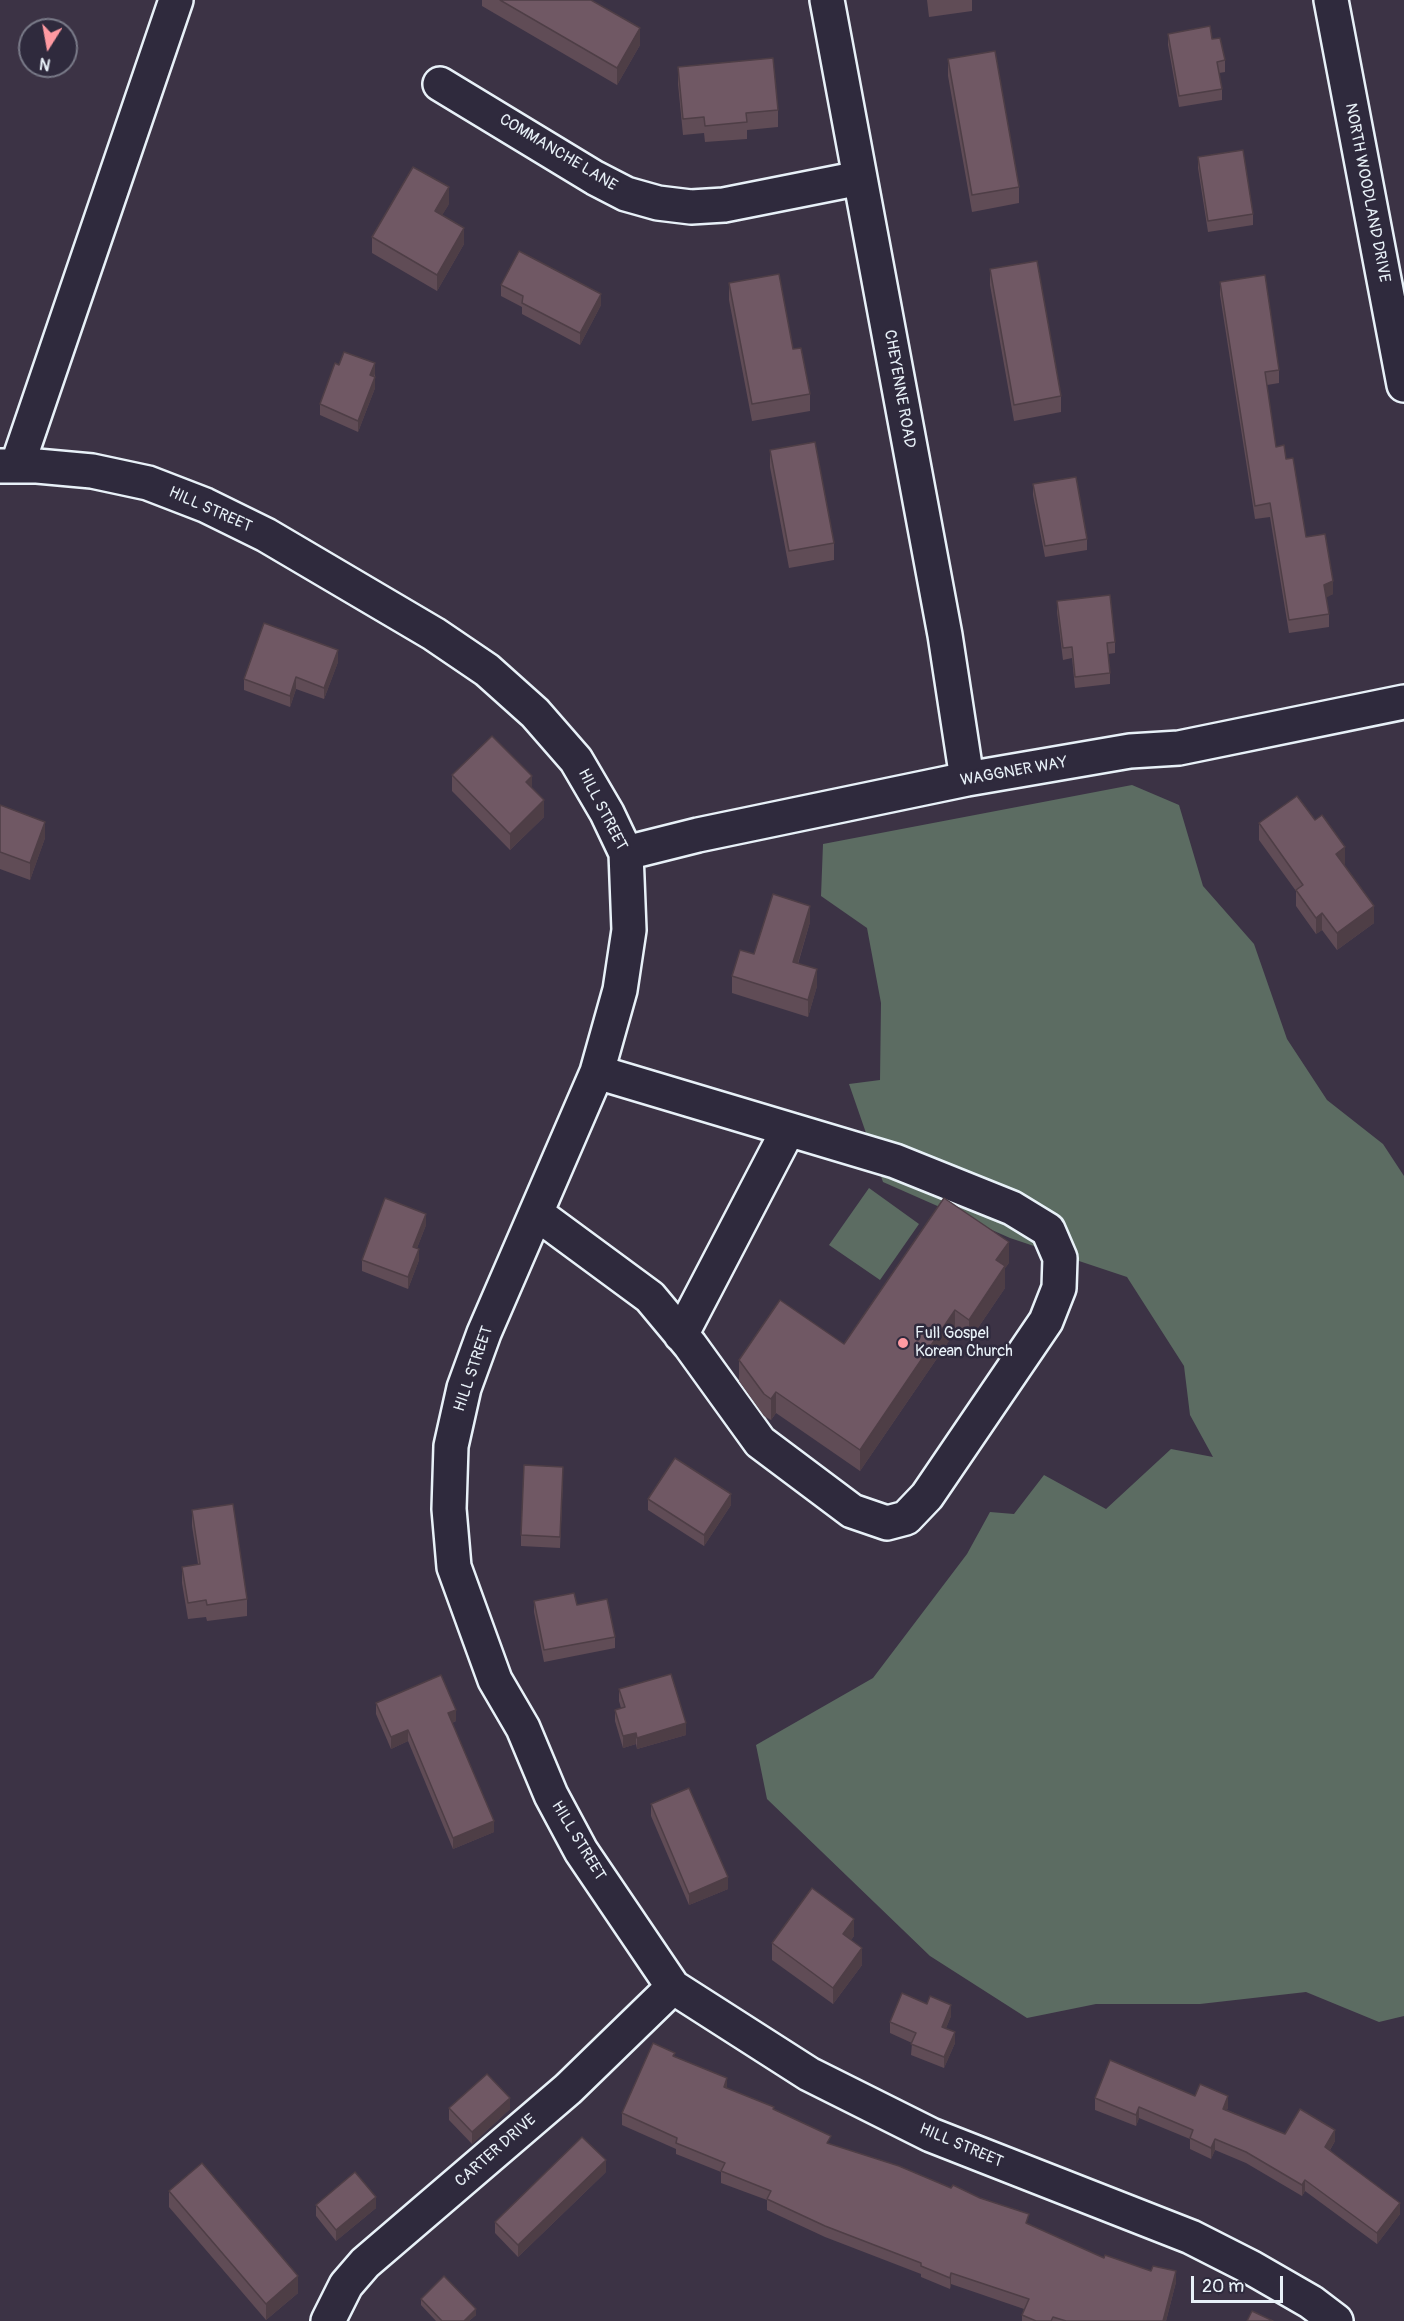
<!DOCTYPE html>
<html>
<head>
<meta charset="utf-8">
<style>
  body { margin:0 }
  #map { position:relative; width:1404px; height:2321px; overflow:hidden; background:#3c3345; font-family:Pangolin,sans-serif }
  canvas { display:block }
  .north { position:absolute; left:18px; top:18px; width:60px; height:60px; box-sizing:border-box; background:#2f2a3d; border:2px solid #797a88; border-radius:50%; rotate:191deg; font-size:16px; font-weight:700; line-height:24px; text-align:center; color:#e8f1f8 }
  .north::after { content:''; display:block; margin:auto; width:21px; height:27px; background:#ff9aa2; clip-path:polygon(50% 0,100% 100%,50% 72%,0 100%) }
  .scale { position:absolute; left:1191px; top:2276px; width:92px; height:27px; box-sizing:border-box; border:3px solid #e8f1f8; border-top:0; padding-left:8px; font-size:18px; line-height:21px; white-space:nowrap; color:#e8f1f8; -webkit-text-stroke:4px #2f2a3d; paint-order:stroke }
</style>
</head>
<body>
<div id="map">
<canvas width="1404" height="2321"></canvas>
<div class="north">N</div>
<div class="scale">20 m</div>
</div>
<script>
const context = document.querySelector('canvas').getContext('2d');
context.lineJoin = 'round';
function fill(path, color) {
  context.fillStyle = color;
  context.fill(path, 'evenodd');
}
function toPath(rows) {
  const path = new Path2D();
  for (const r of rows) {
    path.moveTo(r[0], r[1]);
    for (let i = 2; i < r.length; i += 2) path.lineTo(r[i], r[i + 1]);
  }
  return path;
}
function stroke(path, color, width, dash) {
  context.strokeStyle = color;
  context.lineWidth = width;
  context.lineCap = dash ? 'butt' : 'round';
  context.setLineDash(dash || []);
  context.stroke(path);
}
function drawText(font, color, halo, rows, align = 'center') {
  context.font = font + ' Pangolin,sans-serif';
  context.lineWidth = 5;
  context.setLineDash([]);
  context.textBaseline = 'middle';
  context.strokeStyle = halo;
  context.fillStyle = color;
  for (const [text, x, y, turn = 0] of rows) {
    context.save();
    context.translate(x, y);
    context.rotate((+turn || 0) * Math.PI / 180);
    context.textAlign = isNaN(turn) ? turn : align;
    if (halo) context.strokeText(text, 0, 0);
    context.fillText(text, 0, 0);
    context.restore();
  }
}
const green = toPath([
  [1132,785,1179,805,1203,886,1254,944,1287,1039,1327,1100,1383,1144,1404,1176,1404,2016,1379,2022,1306,1992,1200,2004,1096,2004,1027,2018,930,1956,767,1799,756,1745,873,1678,967,1554,990,1512,1014,1514,1044,1475,1106,1509,1171,1449,1213,1457,1190,1415,1184,1366,1127,1277,1010,1238,883,1182,849,1084,880,1080,881,1003,867,928,821,896,823,844],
  [869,1188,919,1224,880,1280,829,1245]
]);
const minor = toPath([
  [827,0,945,635,967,779],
  [1331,0,1404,385],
  [440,84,595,178,626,194,658,203,691,207,724,205,860,178],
  [0,466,37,466,92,471,148,483,205,505,266,535,434,634,487,670,535,713,576,760,607,813,626,853,629,930,620,990,597,1072,484,1333,464,1388,451,1446,449,1509,454,1567,495,1680,523,1728,551,1795,581,1851,673,1987,809,2074,931,2135,1191,2237,1252,2268,1311,2302,1336,2321],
  [17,466,176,0],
  [626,853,698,835,967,779,1130,751,1179,748,1404,702],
  [536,1213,650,1297,690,1345,760,1442,852,1511,887,1523,906,1518,927,1496,1046,1321,1059,1288,1060,1258,1048,1230,1012,1208,895,1161,597,1072],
  [681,1335,788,1130],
  [328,2321,346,2285,365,2263,568,2089,673,1987]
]);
const wall = toPath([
  [482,0,591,0,640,45,617,85,482,6],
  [927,0,972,0,972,11,929,17],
  [1168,34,1212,39,1225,60,1225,72,1219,73,1222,89,1222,100,1179,107,1168,45],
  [948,59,1019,187,1019,203,972,212,948,76],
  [678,67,778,110,778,127,747,130,747,139,705,142,704,133,683,135,678,84],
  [1198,157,1253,214,1253,225,1208,232,1198,168],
  [449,204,442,215,464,244,437,291,372,253,372,237],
  [990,269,1061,396,1061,412,1014,421,990,285],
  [1220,282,1279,370,1279,383,1267,385,1276,447,1286,459,1306,537,1333,594,1326,597,1329,614,1329,627,1289,633,1270,517,1255,519,1220,295],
  [729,283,793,349,810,394,810,411,752,421,729,300],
  [501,285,601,305,580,345,522,314,522,307,501,296],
  [339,365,375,374,375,388,358,432,320,415,320,404],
  [770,450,834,543,834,560,789,568,770,467],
  [1033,484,1087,539,1087,550,1045,557,1033,495],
  [1057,601,1115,642,1115,653,1108,654,1110,673,1110,684,1075,688,1072,658,1063,660,1057,612],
  [338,662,324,699,296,689,290,707,244,690,244,679],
  [452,775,532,788,544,817,510,850,452,791],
  [0,805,45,838,30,880,0,869],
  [1259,823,1345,864,1344,864,1374,923,1337,950,1322,930,1316,934,1296,906,1296,891,1259,840],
  [810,922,798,964,817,986,808,1017,732,993,732,976,754,954],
  [426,1225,417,1248,419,1260,408,1289,362,1271,362,1260],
  [1009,1263,1005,1268,1005,1288,969,1341,955,1332,860,1471,776,1413,771,1420,764,1416,739,1381,739,1360,844,1344],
  [563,1478,560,1548,521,1546,521,1535],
  [648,1499,731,1505,704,1546,648,1510],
  [192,1510,247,1599,247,1616,207,1621,206,1617,188,1619,182,1583,182,1567,198,1564,192,1526],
  [534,1601,615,1637,615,1648,544,1662,534,1612],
  [619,1689,686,1735,637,1749,636,1744,623,1748,615,1721,615,1710,621,1708,619,1701],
  [376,1703,456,1721,452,1723,494,1832,453,1849,408,1741,391,1749,376,1714],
  [651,1804,728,1889,689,1905,651,1816],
  [854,1936,851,1940,862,1965,833,2004,772,1960,772,1943],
  [927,2004,951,2016,946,2028,955,2043,944,2068,911,2055,912,2043,890,2033,890,2022],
  [675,2057,727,2089,774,2110,831,2145,1029,2225,1104,2258,1176,2282,1166,2321,1022,2321,1022,2315,1024,2309,951,2284,950,2289,921,2277,921,2274,825,2237,767,2210,767,2200,721,2183,721,2172,676,2154,676,2149,622,2125,622,2113],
  [1195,2096,1228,2107,1227,2110,1285,2134,1335,2141,1330,2150,1400,2214,1377,2244,1305,2191,1302,2196,1246,2163,1215,2150,1211,2159,1190,2149,1190,2139,1139,2118,1136,2126,1095,2110,1095,2098],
  [449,2108,510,2109,472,2144,449,2120],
  [606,2172,518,2257,495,2233,495,2222],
  [169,2191,298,2293,266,2320,169,2207],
  [316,2205,376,2208,336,2241,316,2216],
  [421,2299,476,2315,469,2321,436,2321,421,2305]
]);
const shadedWall = toPath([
  [640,28,640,45,617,85,617,68],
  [449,187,449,204,435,227,435,211],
  [464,228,464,244,437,291,437,275],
  [601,294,601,305,580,345,580,333],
  [375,363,375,374,370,386,370,375],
  [375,377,375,388,358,432,358,421],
  [1333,581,1333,594,1324,599,1324,585],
  [338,650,338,662,324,699,324,688],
  [296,677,296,689,290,707,290,696],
  [532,776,532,793,526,782],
  [544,800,544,817,510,850,510,834],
  [45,822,45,838,30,880,30,863],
  [1345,847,1345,864,1336,870,1336,854],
  [810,906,810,922,793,979,793,962],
  [1374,906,1374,923,1337,950,1337,933],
  [1322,913,1322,930,1316,934,1316,918],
  [817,969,817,986,808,1017,808,1000],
  [426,1214,426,1225,413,1258,413,1247],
  [1009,1242,1009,1263,1005,1268,1005,1288,969,1341,969,1320,996,1260],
  [419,1249,419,1260,408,1289,408,1277],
  [955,1310,955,1332,860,1471,860,1450],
  [776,1392,776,1413,771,1420,771,1399],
  [731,1494,731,1505,704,1546,704,1535],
  [456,1710,456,1721,448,1724,448,1713],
  [686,1723,686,1735,637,1749,637,1738],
  [408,1730,408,1741,391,1749,391,1737],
  [636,1733,636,1744,623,1748,623,1736],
  [494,1821,494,1832,453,1849,453,1838],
  [728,1877,728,1889,689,1905,689,1894],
  [854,1919,854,1936,843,1951,843,1934],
  [862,1948,862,1965,833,2004,833,1988],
  [951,2005,951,2016,942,2038,942,2027],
  [955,2032,955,2043,944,2068,944,2057],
  [727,2078,727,2089,724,2087],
  [1228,2096,1228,2107,1223,2120,1223,2109],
  [510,2098,510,2109,472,2144,472,2132],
  [1139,2107,1139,2118,1136,2126,1136,2115],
  [1335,2130,1335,2141,1325,2158,1325,2147],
  [1215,2139,1215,2150,1211,2159,1211,2148],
  [606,2160,606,2172,518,2257,518,2245],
  [1305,2180,1305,2191,1302,2196,1302,2185],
  [376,2197,376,2208,336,2241,336,2230],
  [1400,2203,1400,2214,1377,2244,1377,2233],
  [1176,2271,1176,2282,1166,2321,1163,2321],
  [951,2273,951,2284,950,2289,950,2278],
  [298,2276,298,2293,266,2320,266,2304],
  [476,2309,476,2315,469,2321,464,2321]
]);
const building = toPath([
  [500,0,591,0,640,28,617,68,500,0],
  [1210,26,1212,39,1220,38,1225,60,1217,62,1222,89,1179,96,1168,34,1210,26],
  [995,51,1019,187,972,195,948,59,995,51],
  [773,58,778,110,746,113,747,122,705,126,704,117,683,119,678,67,773,58],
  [1243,150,1253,214,1208,221,1198,157,1243,150],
  [413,167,449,187,435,211,464,228,437,275,372,237,413,167],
  [519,251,601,294,580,333,522,303,523,296,501,285,519,251],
  [1037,261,1061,396,1014,405,990,269,1037,261],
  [779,274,793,349,801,348,810,394,752,404,729,283,779,274],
  [1265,275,1279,370,1265,372,1276,447,1284,445,1286,459,1293,458,1306,537,1325,534,1333,581,1324,585,1329,614,1289,620,1270,503,1255,506,1220,282,1265,275],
  [344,352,375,363,370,375,375,377,358,421,320,404,335,363,339,365,344,352],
  [815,442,834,543,789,551,770,450,815,442],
  [1076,477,1087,539,1045,546,1033,484,1076,477],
  [1110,595,1115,642,1107,643,1110,673,1075,677,1072,647,1063,648,1057,601,1110,595],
  [264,623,338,650,324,688,296,677,290,696,244,679,264,623],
  [492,736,532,776,526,782,544,800,510,834,452,775,492,736],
  [1297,796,1315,820,1322,815,1345,847,1336,854,1374,906,1337,933,1322,913,1316,918,1296,890,1303,885,1259,823,1297,796],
  [0,805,45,822,30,863,0,852,0,805],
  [773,894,810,906,793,962,817,969,808,1000,732,976,740,950,754,954,773,894],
  [385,1198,426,1214,413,1247,419,1249,408,1277,362,1260,385,1198],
  [944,1198,1009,1242,996,1260,1005,1266,969,1320,955,1310,860,1450,776,1392,771,1399,764,1394,739,1360,780,1300,844,1344,944,1198],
  [675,1458,731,1494,704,1535,648,1499,675,1458],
  [524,1465,563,1467,560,1537,521,1535,524,1465],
  [233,1504,247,1599,207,1605,206,1600,188,1603,182,1567,200,1564,192,1510,233,1504],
  [574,1593,577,1605,607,1599,615,1637,544,1650,534,1601,574,1593],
  [671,1674,686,1723,637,1738,636,1733,623,1736,615,1710,625,1707,619,1689,671,1674],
  [441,1675,456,1710,448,1713,494,1821,453,1838,408,1730,391,1737,376,1703,441,1675],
  [689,1788,728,1877,689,1894,651,1804,689,1788],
  [812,1888,854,1919,843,1934,862,1948,833,1988,772,1943,812,1888],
  [902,1993,927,2004,930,1996,951,2005,942,2027,955,2032,944,2057,911,2044,916,2033,890,2022,902,1993],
  [653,2043,675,2053,673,2056,727,2078,724,2087,774,2107,773,2109,831,2136,827,2143,899,2166,951,2188,953,2185,980,2198,1029,2214,1026,2223,1104,2258,1105,2255,1151,2271,1153,2266,1176,2271,1163,2321,1066,2321,1053,2317,1051,2321,1036,2321,1022,2315,1029,2299,951,2273,950,2278,921,2266,921,2263,825,2226,767,2199,771,2191,721,2171,725,2163,676,2143,677,2138,622,2113,653,2043],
  [1110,2060,1195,2096,1200,2084,1228,2096,1223,2109,1285,2134,1300,2109,1335,2130,1325,2147,1400,2203,1377,2233,1305,2180,1302,2185,1246,2152,1215,2139,1211,2148,1190,2138,1193,2130,1139,2107,1136,2115,1095,2098,1110,2060],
  [487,2074,510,2098,472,2132,449,2108,487,2074],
  [582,2137,606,2160,518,2245,495,2222,582,2137],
  [202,2163,298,2276,266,2304,169,2191,202,2163],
  [355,2172,376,2197,336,2230,316,2205,355,2172],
  [444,2276,476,2309,464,2321,442,2321,421,2299,444,2276],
  [1252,2311,1273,2321,1247,2321,1252,2311]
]);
const markers = [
  [903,1343,6,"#ff9aa2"]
];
const streetNames = [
  ["COMMANCHE LANE",558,153,31],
  ["NORTH WOODLAND DRIVE",1367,193,79],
  ["CHEYENNE ROAD",899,389,80],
  ["HILL STREET",210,510,24],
  ["WAGGNER WAY",1014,772,-10],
  ["HILL STREET",602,810,63],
  ["HILL STREET",474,1369,-71],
  ["HILL STREET",578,1841,59],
  ["HILL STREET",961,2146,23],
  ["CARTER DRIVE",496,2151,-41]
];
const poiNames = [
  ["Full Gospel",915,1334],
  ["Korean Church",915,1352]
];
fill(green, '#5c6c62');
stroke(minor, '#e8f1f8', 38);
stroke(minor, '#2f2a3d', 33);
fill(wall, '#604c56');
fill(shadedWall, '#4e3e46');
fill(building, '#705864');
stroke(building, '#4e3e46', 1.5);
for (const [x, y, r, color] of markers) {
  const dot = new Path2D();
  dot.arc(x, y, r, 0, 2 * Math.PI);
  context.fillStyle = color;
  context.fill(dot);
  stroke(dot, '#2f2a3d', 2);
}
drawText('16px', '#e8f1f8', '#2f2a3d', streetNames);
drawText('16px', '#e8f1f8', '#2f2a3d', poiNames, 'left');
</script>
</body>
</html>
